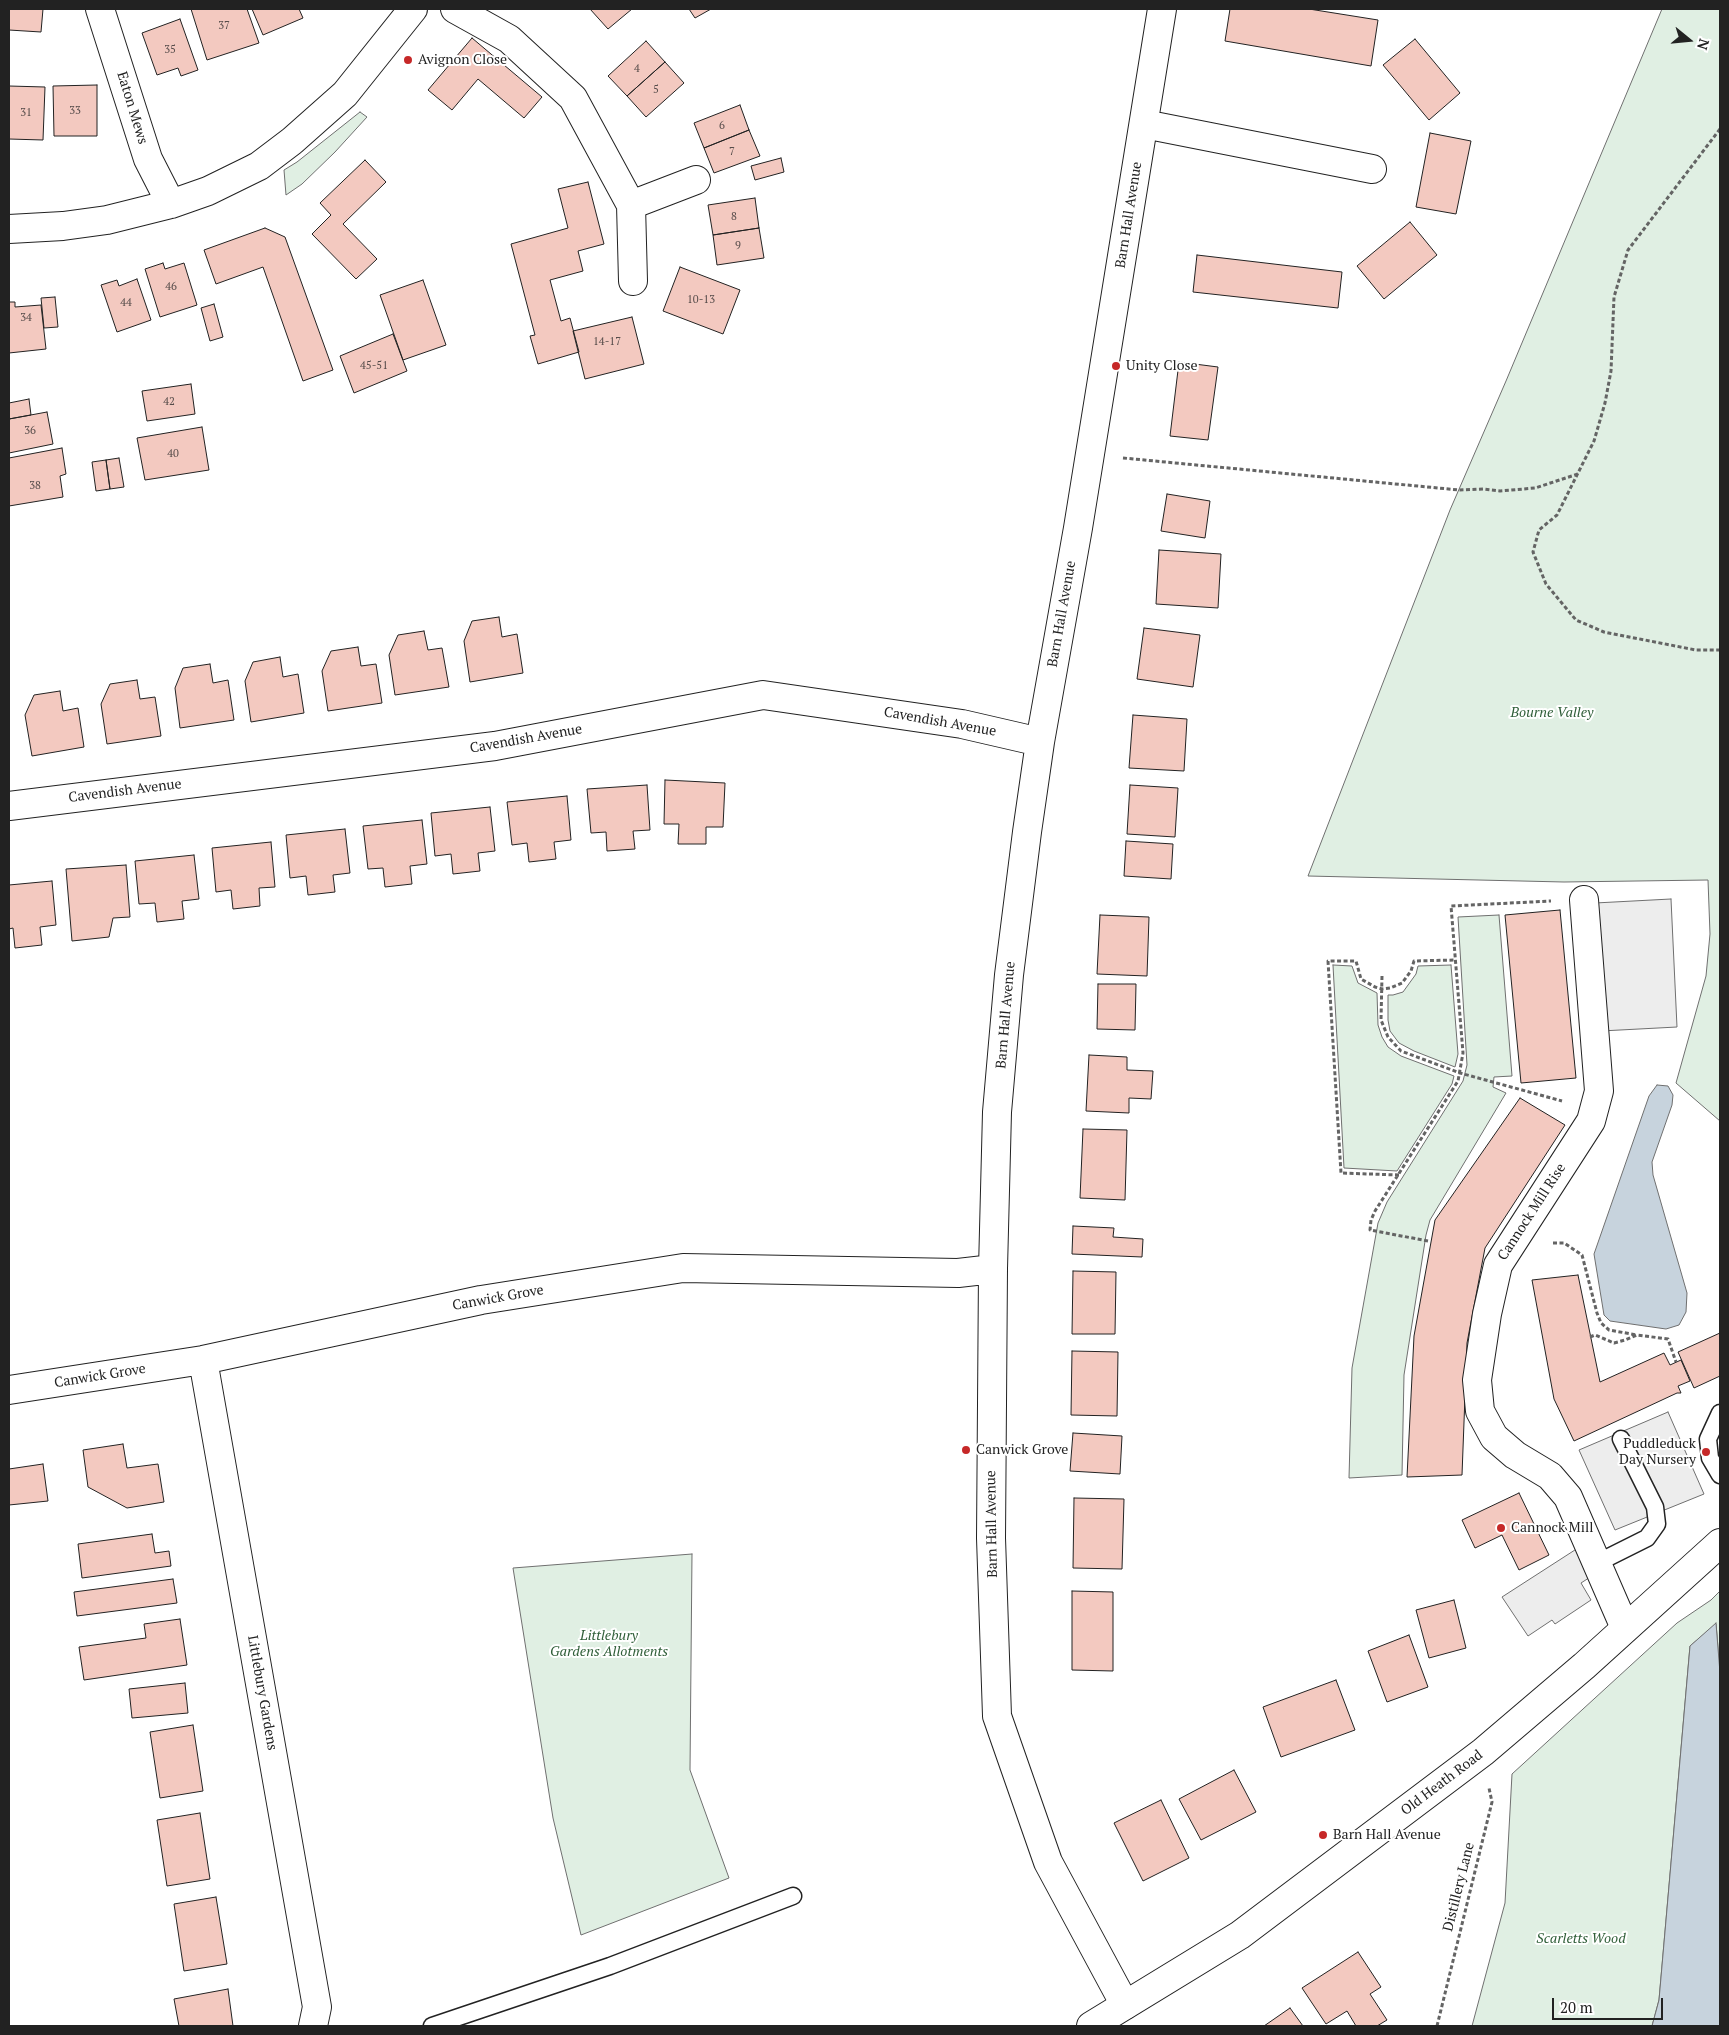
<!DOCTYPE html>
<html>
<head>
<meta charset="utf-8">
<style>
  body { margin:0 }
  #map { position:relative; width:1729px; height:2035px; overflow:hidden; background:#fff; font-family:"PT Serif",serif }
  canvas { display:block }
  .frame { position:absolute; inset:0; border:10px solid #222; pointer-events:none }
  .north { position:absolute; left:1664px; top:15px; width:50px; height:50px; -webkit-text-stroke:4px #fff; paint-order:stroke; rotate:107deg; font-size:14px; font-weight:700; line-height:20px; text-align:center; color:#222 }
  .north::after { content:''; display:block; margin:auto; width:18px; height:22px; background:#222; clip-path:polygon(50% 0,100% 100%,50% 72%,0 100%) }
  .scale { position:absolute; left:1552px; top:1998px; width:111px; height:22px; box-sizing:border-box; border:2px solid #222; border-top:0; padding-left:6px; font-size:15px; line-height:18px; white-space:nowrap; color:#222; -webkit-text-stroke:4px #fff; paint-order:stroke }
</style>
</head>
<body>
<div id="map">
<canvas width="1729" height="2035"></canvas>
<div class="frame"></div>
<div class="north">N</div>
<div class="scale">20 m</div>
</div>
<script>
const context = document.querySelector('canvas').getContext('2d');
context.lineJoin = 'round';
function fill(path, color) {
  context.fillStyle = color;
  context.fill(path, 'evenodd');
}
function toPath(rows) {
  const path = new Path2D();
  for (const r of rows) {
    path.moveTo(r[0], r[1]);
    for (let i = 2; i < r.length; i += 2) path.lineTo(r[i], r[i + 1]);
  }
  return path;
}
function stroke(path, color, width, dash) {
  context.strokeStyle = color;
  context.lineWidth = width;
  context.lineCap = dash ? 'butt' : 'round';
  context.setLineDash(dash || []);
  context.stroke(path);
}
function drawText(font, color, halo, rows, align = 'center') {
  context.font = font + ' "PT Serif",serif';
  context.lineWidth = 4;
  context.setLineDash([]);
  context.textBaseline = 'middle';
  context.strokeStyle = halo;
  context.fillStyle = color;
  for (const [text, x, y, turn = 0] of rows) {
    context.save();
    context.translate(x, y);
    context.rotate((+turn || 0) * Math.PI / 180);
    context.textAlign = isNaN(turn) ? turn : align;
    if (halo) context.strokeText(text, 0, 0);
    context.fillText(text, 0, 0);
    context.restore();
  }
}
const green = toPath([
  [1662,9,1720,9,1720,1121,1676,1083,1706,976,1710,934,1708,880,1564,882,1308,876,1450,510,1506,381,1662,9],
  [360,112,367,117,335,152,302,184,286,195,284,170,297,162,360,112],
  [1499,915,1512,1076,1494,1077,1493,1087,1506,1093,1430,1220,1426,1235,1404,1375,1402,1475,1349,1478,1352,1368,1378,1223,1387,1202,1463,1081,1467,1065,1458,917,1499,915],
  [1333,965,1352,966,1358,983,1377,993,1378,1025,1382,1037,1388,1047,1401,1056,1454,1076,1452,1084,1397,1171,1344,1168,1333,965],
  [1451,965,1458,1054,1455,1067,1414,1051,1399,1043,1390,1031,1388,1020,1388,995,1393,995,1403,992,1416,974,1418,966,1451,965],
  [692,1554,690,1770,729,1878,581,1935,553,1818,513,1568,692,1554],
  [1720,1591,1720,1671,1716,1624,1690,1646,1659,2000,1652,2026,1472,2026,1505,1903,1512,1774,1677,1623,1711,1600,1720,1591]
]);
const parking = toPath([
  [1671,899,1677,1027,1601,1031,1595,903,1671,899],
  [1668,1412,1704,1494,1615,1530,1579,1450,1668,1412],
  [1578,1548,1595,1574,1581,1583,1591,1600,1555,1624,1552,1620,1528,1636,1502,1597,1578,1548]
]);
const water = toPath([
  [1657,1085,1668,1086,1673,1095,1672,1105,1652,1162,1653,1175,1687,1293,1686,1312,1679,1325,1666,1329,1610,1321,1604,1315,1594,1254,1649,1096,1657,1085],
  [1716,1623,1720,1673,1720,2026,1652,2026,1659,2000,1690,1646,1716,1623]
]);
const building = toPath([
  [9,9,43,9,41,32,9,30,9,9],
  [191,9,247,9,259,43,207,60,191,9],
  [252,9,299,9,303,18,263,35,252,9],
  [590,9,632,9,608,29,590,9],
  [689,9,711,9,695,18,689,9],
  [1230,9,1309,9,1378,20,1371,66,1225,41,1230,9],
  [180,19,198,70,181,76,178,68,157,75,142,33,180,19],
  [472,38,542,97,524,118,478,79,452,110,428,90,472,38],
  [1415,39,1460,93,1429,120,1383,65,1415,39],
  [646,41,665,62,627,96,608,76,646,41],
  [665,62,684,83,646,117,627,96,665,62],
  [97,85,97,136,54,136,53,86,97,85],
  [9,86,45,87,43,140,9,139,9,86],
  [740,105,749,130,704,148,694,123,740,105],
  [749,130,760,156,714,173,704,148,749,130],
  [1430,133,1471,141,1456,214,1416,207,1430,133],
  [781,158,784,172,755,180,751,166,781,158],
  [365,160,386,182,343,224,377,259,356,279,312,234,331,215,320,203,365,160],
  [588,182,604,244,578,251,583,271,550,280,561,321,570,318,579,352,538,364,530,336,535,335,511,244,568,228,558,189,588,182],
  [755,198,759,228,713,235,708,205,755,198],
  [1410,222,1437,255,1384,299,1357,266,1410,222],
  [265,228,285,237,333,370,303,381,263,267,216,284,204,250,265,228],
  [759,228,764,258,717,265,713,235,759,228],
  [1197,255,1342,272,1338,308,1193,292,1197,255],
  [163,263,165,269,184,263,197,305,160,317,145,269,163,263],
  [680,267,740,290,723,334,663,311,680,267],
  [137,279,151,320,117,332,101,285,117,280,119,286,137,279],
  [423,280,446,345,403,360,380,295,423,280],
  [55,297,58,327,44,328,41,298,55,297],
  [9,302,15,302,15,307,41,305,46,349,9,353,9,302],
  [214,304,223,337,210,341,201,308,214,304],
  [632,317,644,364,585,379,573,331,632,317],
  [393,334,407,371,354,393,340,356,393,334],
  [1179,362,1218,367,1208,440,1170,436,1179,362],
  [191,384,195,414,147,421,142,391,191,384],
  [29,399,31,415,9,419,9,403,29,399],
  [47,412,53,444,9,453,9,419,47,412],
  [202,427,209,470,145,480,137,438,202,427],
  [62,448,66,474,60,476,63,497,9,506,9,458,62,448],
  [119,458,124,487,110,489,106,460,119,458],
  [106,460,110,489,96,491,92,462,106,460],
  [1167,494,1210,501,1205,538,1161,531,1167,494],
  [1159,550,1221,554,1218,608,1156,604,1159,550],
  [499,617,502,637,517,634,523,673,470,682,464,641,472,621,499,617],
  [1144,628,1200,635,1193,687,1137,679,1144,628],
  [424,631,428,650,442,648,449,687,395,695,389,655,398,635,424,631],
  [358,647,361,666,376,664,382,703,328,711,322,671,331,651,358,647],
  [280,657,283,677,298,674,304,713,251,722,245,681,253,662,280,657],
  [210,664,213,683,228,680,234,720,180,728,175,688,183,668,210,664],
  [137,680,140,699,155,697,161,736,107,744,101,704,110,684,137,680],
  [60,691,63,711,78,708,84,747,32,756,25,715,34,695,60,691],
  [1133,715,1187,719,1184,771,1129,768,1133,715],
  [665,780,725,783,723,827,706,827,706,844,678,844,679,824,664,824,665,780],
  [647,785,650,830,633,831,635,849,607,851,606,832,591,833,587,789,647,785],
  [1130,785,1178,788,1175,837,1127,834,1130,785],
  [567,796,571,840,554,842,556,859,529,862,527,843,512,845,507,802,567,796],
  [490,807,495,851,478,853,480,871,453,874,451,854,435,856,431,813,490,807],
  [422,820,427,864,410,866,412,884,385,887,383,868,368,869,363,826,422,820],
  [345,829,350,873,333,875,335,892,308,895,306,876,290,878,286,835,345,829],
  [1126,841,1173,844,1171,879,1124,876,1126,841],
  [271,842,275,887,259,888,260,906,233,909,231,890,216,892,212,848,271,842],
  [194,855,199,899,182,901,184,919,157,922,155,903,139,904,135,861,194,855],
  [126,865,130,917,113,918,109,937,72,941,66,869,126,865],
  [52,881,56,925,40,927,42,945,15,948,13,928,9,929,9,885,52,881],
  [1560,910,1576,1078,1521,1083,1505,915,1560,910],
  [1100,915,1149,917,1147,976,1097,974,1100,915],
  [1098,984,1136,984,1135,1030,1097,1029,1098,984],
  [1089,1055,1127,1057,1127,1070,1153,1071,1151,1099,1129,1098,1129,1113,1086,1111,1089,1055],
  [1520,1098,1565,1125,1485,1248,1467,1343,1462,1475,1407,1477,1414,1336,1435,1220,1520,1098],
  [1083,1129,1127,1130,1125,1200,1080,1198,1083,1129],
  [1073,1226,1114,1228,1113,1237,1143,1239,1142,1257,1072,1254,1073,1226],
  [1073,1271,1116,1272,1115,1334,1072,1334,1073,1271],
  [1578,1275,1600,1382,1664,1353,1670,1365,1681,1360,1690,1381,1678,1386,1681,1393,1677,1393,1574,1441,1554,1399,1532,1280,1578,1275],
  [1720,1333,1720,1376,1694,1388,1678,1352,1720,1333],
  [1072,1351,1118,1352,1117,1416,1071,1415,1072,1351],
  [1073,1433,1122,1436,1120,1474,1070,1471,1073,1433],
  [123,1444,127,1468,158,1464,164,1502,127,1508,88,1487,83,1450,123,1444],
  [43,1464,48,1501,9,1505,9,1469,43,1464],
  [1519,1493,1549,1555,1519,1570,1502,1535,1475,1548,1462,1520,1519,1493],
  [1074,1498,1124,1499,1122,1569,1073,1568,1074,1498],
  [152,1534,155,1553,169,1551,171,1566,82,1578,78,1544,152,1534],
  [173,1579,177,1603,77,1616,74,1592,173,1579],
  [1072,1591,1113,1592,1113,1671,1072,1670,1072,1591],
  [1454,1600,1466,1648,1429,1658,1416,1610,1454,1600],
  [180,1619,187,1665,84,1680,79,1647,146,1638,144,1624,180,1619],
  [1409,1635,1428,1687,1387,1702,1368,1651,1409,1635],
  [1336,1680,1355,1730,1281,1757,1263,1707,1336,1680],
  [185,1683,188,1713,132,1718,129,1689,185,1683],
  [193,1725,203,1791,160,1798,150,1732,193,1725],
  [1234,1770,1256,1812,1201,1840,1179,1799,1234,1770],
  [1161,1800,1189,1858,1143,1881,1114,1823,1161,1800],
  [200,1813,210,1879,167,1886,157,1820,200,1813],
  [216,1897,227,1964,184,1971,174,1904,216,1897],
  [1358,1952,1381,1987,1370,1994,1387,2020,1377,2026,1356,2026,1347,2011,1326,2024,1302,1988,1358,1952],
  [228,1989,233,2026,179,2026,174,1999,228,1989],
  [1290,2008,1303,2026,1264,2026,1290,2008]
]);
const path = toPath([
  [1720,129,1628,250,1614,297,1611,371,1605,403,1594,441,1557,515,1539,530,1533,552,1546,584,1576,620,1604,632,1696,650,1720,650],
  [1123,458,1459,490,1483,489,1500,491,1535,488,1578,474],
  [1382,976,1381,1020,1388,1037,1401,1051,1460,1073,1562,1101],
  [1399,1175,1341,1173,1328,961,1356,961,1361,979,1375,987,1382,989,1390,988,1402,983,1411,971,1414,961,1455,960],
  [1428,1241,1370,1230,1371,1220,1375,1211,1458,1081,1463,1053,1451,906,1551,901],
  [1553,1243,1564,1243,1582,1255,1597,1313,1601,1323,1609,1330,1637,1335],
  [1590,1337,1595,1335,1614,1343,1625,1340,1637,1335,1668,1339,1676,1362],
  [1437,2026,1492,1802,1489,1788]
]);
const service = toPath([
  [1720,1413,1708,1439,1710,1458,1720,1475],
  [1597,1563,1647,1538,1657,1524,1655,1507,1621,1439],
  [432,2026,610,1966,793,1896]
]);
const minor = toPath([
  [100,9,148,159,171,204],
  [455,9,509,39,573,98,631,205,633,281],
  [1144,124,1372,169],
  [631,205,696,180],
  [9,229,63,226,107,220,171,204,208,191,259,166,292,141,345,94,413,9],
  [9,806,495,746,763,695,962,724,1040,742],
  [1584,900,1599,1091,1591,1121,1498,1265,1487,1314,1477,1380,1480,1411,1494,1437,1515,1455,1550,1476,1568,1497,1625,1628],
  [203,1360,317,2007,313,2026],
  [9,1390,203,1360,481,1300,683,1268,958,1273,993,1269],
  [1125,2005,1048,1862,997,1716,991,1538,993,1269,997,1112,1009,975,1027,832,1040,742,1078,528,1162,9]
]);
const tertiary = toPath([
  [1091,2026,1240,1935,1483,1752,1584,1666,1720,1543]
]);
const markers = [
  [408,60,5,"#c62828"],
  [1116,366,5,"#c62828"],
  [966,1450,5,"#c62828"],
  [1706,1452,5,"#c62828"],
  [1501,1528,5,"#c62828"],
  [1323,1835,5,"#c62828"]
];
const numberNames = [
  ["37",224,26],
  ["35",170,50],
  ["4",637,69],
  ["5",656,90],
  ["33",75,111],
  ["31",26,113],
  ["6",722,126],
  ["7",732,152],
  ["8",734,217],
  ["9",738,246],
  ["46",171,287],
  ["10-13",701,300],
  ["44",126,303],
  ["34",26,318],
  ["14-17",607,342],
  ["45-51",374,366],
  ["42",169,402],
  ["36",30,431],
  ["40",173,454],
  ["38",35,486]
];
const poiNames = [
  ["Avignon Close",418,60],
  ["Unity Close",1126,366],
  ["Puddleduck",1696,1444,"right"],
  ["Day Nursery",1696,1460,"right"],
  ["Canwick Grove",976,1450],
  ["Cannock Mill",1511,1528],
  ["Barn Hall Avenue",1333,1835]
];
const streetNames = [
  ["Eaton Mews",132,108,73],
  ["Barn Hall Avenue",1129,215,-81],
  ["Barn Hall Avenue",1062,614,-80],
  ["Cavendish Avenue",940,722,10],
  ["Cavendish Avenue",526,739,-10],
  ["Cavendish Avenue",125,791,-7],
  ["Barn Hall Avenue",1006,1015,-85],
  ["Cannock Mill Rise",1532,1212,-57],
  ["Canwick Grove",498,1298,-10],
  ["Canwick Grove",100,1376,-9],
  ["Barn Hall Avenue",992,1524,-91],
  ["Littlebury Gardens",262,1693,80],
  ["Old Heath Road",1442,1783,-37],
  ["Distillery Lane",1459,1887,-76]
];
const parkNames = [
  ["Bourne Valley",1552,713],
  ["Littlebury",609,1636],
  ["Gardens Allotments",609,1652],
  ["Scarletts Wood",1581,1939]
];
fill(green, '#e0efe3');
stroke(green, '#6f6f6f', 1);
fill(parking, '#ededed');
stroke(parking, '#6f6f6f', 1);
fill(water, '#c7d3dd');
stroke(water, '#6f6f6f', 1);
fill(building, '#f3c9c0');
stroke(building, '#222', 1);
stroke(service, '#222', 19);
stroke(minor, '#222', 30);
stroke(tertiary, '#222', 30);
stroke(path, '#646464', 3, [4, 2.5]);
stroke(service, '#fff', 16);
stroke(minor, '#fff', 28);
stroke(tertiary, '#fff', 28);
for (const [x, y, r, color] of markers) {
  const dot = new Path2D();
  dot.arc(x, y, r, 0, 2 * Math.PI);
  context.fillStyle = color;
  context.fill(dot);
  stroke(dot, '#fff', 2);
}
drawText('11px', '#564c4a', null, numberNames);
drawText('14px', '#222', '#fff', poiNames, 'left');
drawText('14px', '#222', '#fff', streetNames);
drawText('italic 14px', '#2f5e38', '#fff', parkNames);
</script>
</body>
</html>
